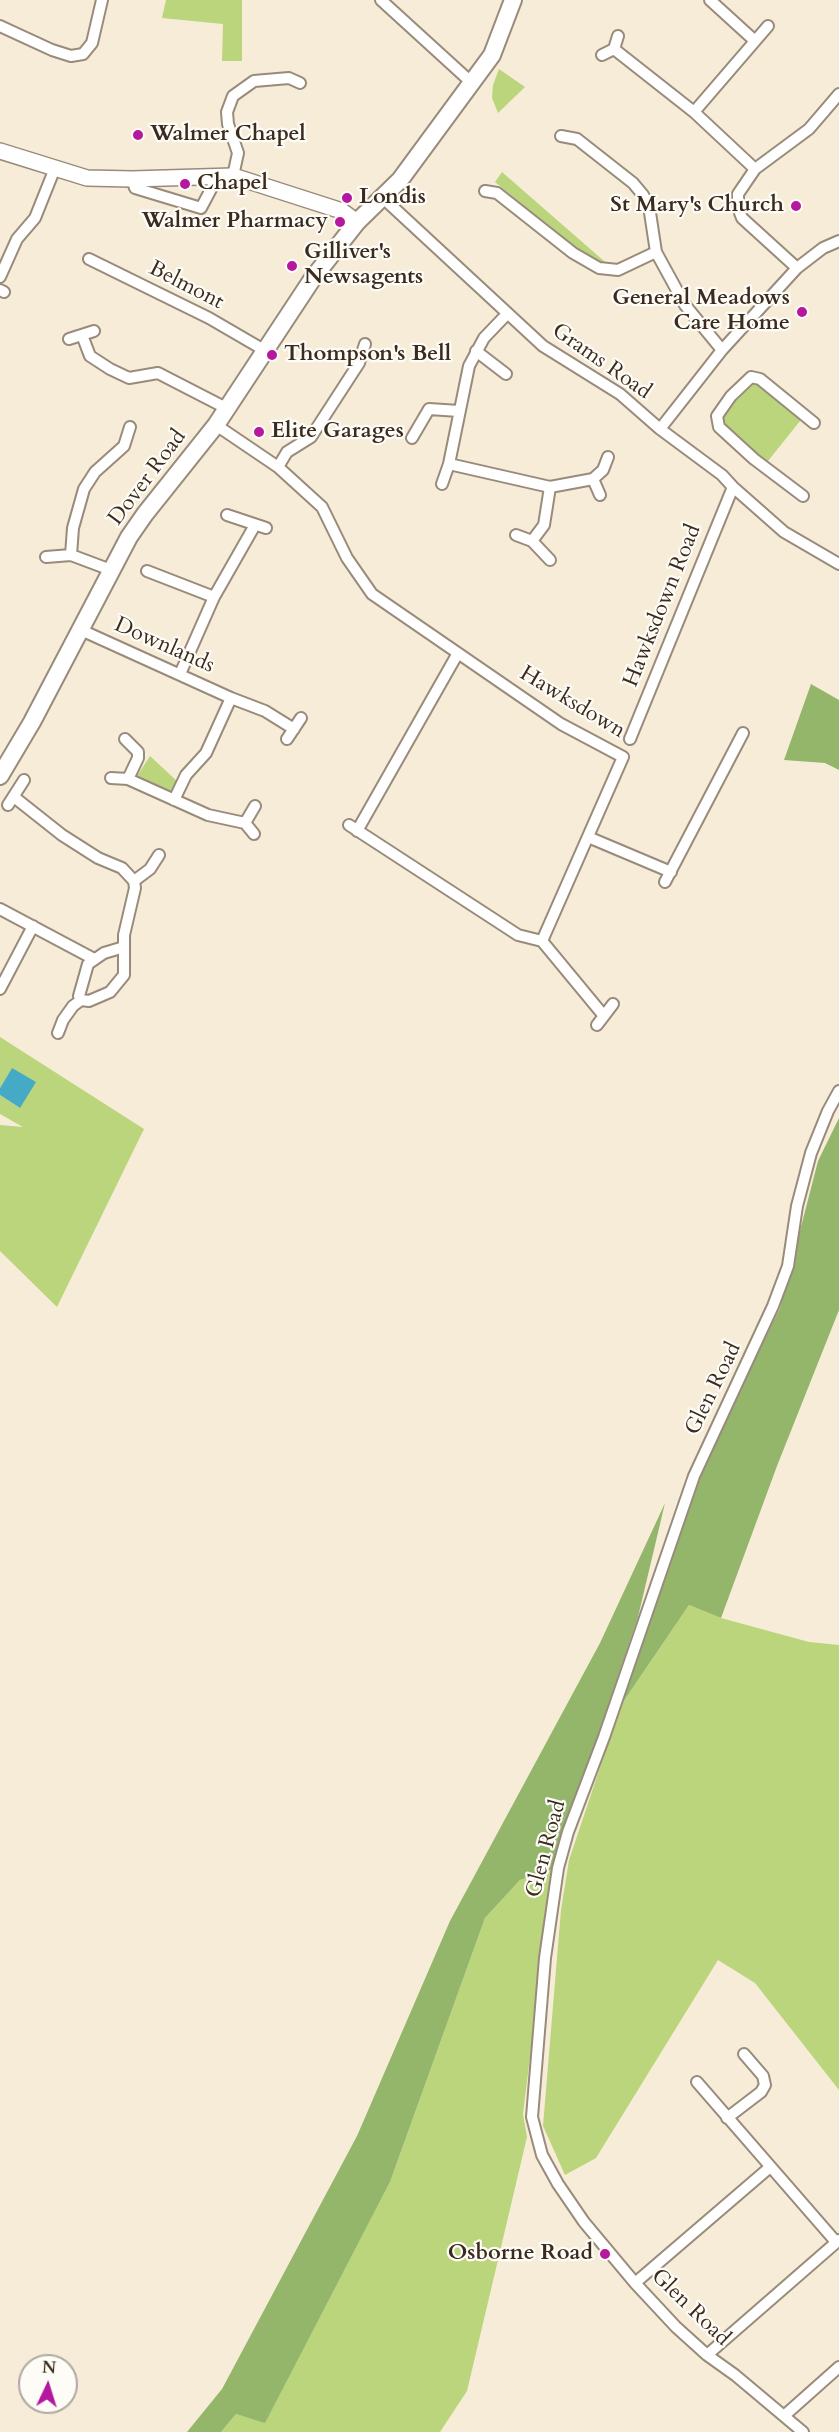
<!DOCTYPE html>
<html>
<head>
<meta charset="utf-8">
<style>
  body { margin:0 }
  #map { position:relative; width:839px; height:2432px; overflow:hidden; background:#f7ecd8; font-family:Cardo,serif }
  canvas { display:block }
  .north { position:absolute; left:18px; top:2354px; width:60px; height:60px; box-sizing:border-box; background:#fdfcf7; border:2px solid #afa8a0; border-radius:50%; rotate:4deg; font-size:16px; font-weight:700; line-height:24px; text-align:center; color:#3b2a1e }
  .north::after { content:''; display:block; margin:auto; width:21px; height:27px; background:#b5179e; clip-path:polygon(50% 0,100% 100%,50% 72%,0 100%) }
</style>
</head>
<body>
<div id="map">
<canvas width="839" height="2432"></canvas>
<div class="north">N</div>
</div>
<script>
const context = document.querySelector('canvas').getContext('2d');
context.lineJoin = 'round';
function fill(path, color) {
  context.fillStyle = color;
  context.fill(path, 'evenodd');
}
function toPath(rows) {
  const path = new Path2D();
  for (const r of rows) {
    path.moveTo(r[0], r[1]);
    for (let i = 2; i < r.length; i += 2) path.lineTo(r[i], r[i + 1]);
  }
  return path;
}
function stroke(path, color, width, dash) {
  context.strokeStyle = color;
  context.lineWidth = width;
  context.lineCap = dash ? 'butt' : 'round';
  context.setLineDash(dash || []);
  context.stroke(path);
}
function drawText(font, color, halo, rows, align = 'center') {
  context.font = font + ' Cardo,serif';
  context.lineWidth = 4.5;
  context.setLineDash([]);
  context.textBaseline = 'middle';
  context.strokeStyle = halo;
  context.fillStyle = color;
  for (const [text, x, y, turn = 0] of rows) {
    context.save();
    context.translate(x, y);
    context.rotate((+turn || 0) * Math.PI / 180);
    context.textAlign = isNaN(turn) ? turn : align;
    if (halo) context.strokeText(text, 0, 0);
    context.fillText(text, 0, 0);
    context.restore();
  }
}
const green = toPath([
  [166,0,242,0,242,61,222,61,223,24,162,18],
  [499,69,525,87,498,113,492,98,493,85],
  [502,172,612,268,575,249,495,182],
  [751,377,804,416,764,466,719,427,717,416],
  [150,756,178,782,172,793,137,776],
  [0,1037,144,1129,57,1307,0,1251,0,1125,23,1127,0,1114,0,1095,20,1108,12,1068,0,1088],
  [689,1605,721,1618,809,1642,839,1645,839,2090,755,1983,718,1960,596,2158,565,2175,543,2126,561,1910,569,1860,621,1705],
  [553,1869,523,2114,527,2137,467,2391,440,2432,221,2432,236,2414,265,2422,390,2182,485,1918,520,1880]
]);
const forest = toPath([
  [811,684,839,700,839,770,825,763,784,760],
  [839,1118,839,1310,777,1466,721,1618,689,1605,621,1705,697,1476,780,1308,818,1161],
  [665,1503,638,1617,553,1869,520,1880,485,1918,390,2182,265,2423,236,2414,221,2432,187,2432,222,2389,357,2136,450,1921,600,1643]
]);
const water = toPath([
  [12,1068,36,1082,20,1108,0,1095,0,1088]
]);
const street = toPath([
  [381,0,472,83],
  [710,0,755,41],
  [0,26,52,50,71,56,83,54,92,43,102,0],
  [614,49,694,112,755,169],
  [602,55,614,49,618,36],
  [694,112,768,26],
  [561,136,577,139,633,183,643,195,649,206,656,252,685,305,722,350],
  [233,176,238,153,228,124,227,112,233,96,254,81,289,78,300,83],
  [132,179,135,188,201,208,218,176],
  [485,191,497,193,573,253,599,268,618,270,656,252],
  [382,197,543,346,620,394,660,429,722,475,733,487,784,532,839,564],
  [89,259,209,318,264,350],
  [797,268,742,218,738,208,738,194,755,169,809,129,839,94],
  [0,277,17,239,35,218,55,168],
  [0,290,4,292],
  [82,335,90,356,110,369,129,378,158,373,226,408],
  [69,339,94,331],
  [476,351,506,374],
  [429,409,459,411],
  [216,425,278,467,322,507,347,558,372,594,561,724,623,757,542,941],
  [660,429,722,350,797,268,823,248,839,241],
  [412,438,429,409],
  [449,464,550,487,593,479,603,470,608,457],
  [278,467,287,452,311,437,359,363,365,344],
  [593,479,600,495],
  [442,484,449,464,469,366,484,338,507,314],
  [803,496,754,459,719,427,717,416,731,396,751,377,760,379,814,423],
  [227,515,266,528],
  [516,535,532,541,550,560],
  [532,541,544,525,550,487],
  [71,555,73,528,84,489,95,472,124,446,130,427],
  [46,557,71,555,111,570],
  [147,571,214,597],
  [81,630,231,698,265,711,294,729],
  [180,674,214,597,255,525],
  [125,739,138,752,138,758,128,779],
  [287,739,301,718],
  [630,739,733,487],
  [111,778,128,779,208,815,245,823,254,834],
  [14,797,62,835,98,858,122,868,134,881,135,888,124,935,124,975,110,992,89,1001,81,1000,79,996,88,964,104,953,124,947],
  [174,800,186,775,206,753,231,698],
  [8,805,24,780],
  [245,823,255,806],
  [349,825,518,935,542,941,604,1016],
  [357,831,458,653],
  [588,837,671,872],
  [134,881,150,869,159,855],
  [665,882,743,733],
  [0,909,94,959],
  [0,989,33,926],
  [597,1025,613,1004],
  [58,1033,63,1020,73,1006,81,1000],
  [697,2082,836,2242],
  [727,2118,761,2092,765,2085,763,2076,744,2054],
  [635,2283,769,2168],
  [707,2355,839,2240],
  [785,2415,839,2367],
  [803,2432,735,2375,707,2355,676,2327,635,2283,584,2222,558,2184,542,2155,532,2117,545,1958,558,1868,568,1832,604,1737,694,1476,773,1306,788,1266,797,1206,811,1153,828,1111,839,1091]
]);
const secondary = toPath([
  [0,151,87,178,132,179,233,176,342,211,357,222]
]);
const primary = toPath([
  [0,776,32,722,129,537,145,514,216,425,313,278,357,222,400,180,492,55,513,0]
]);
const markers = [
  [138,135,6,"#b5179e"],
  [185,184,6,"#b5179e"],
  [347,198,6,"#b5179e"],
  [796,206,6,"#b5179e"],
  [340,222,6,"#b5179e"],
  [292,266,6,"#b5179e"],
  [802,312,6,"#b5179e"],
  [272,355,6,"#b5179e"],
  [259,432,6,"#b5179e"],
  [605,2254,6,"#b5179e"]
];
const poiNames = [
  ["Walmer Chapel",150,135],
  ["Chapel",197,184],
  ["Londis",359,198],
  ["St Mary's Church",784,206,"right"],
  ["Walmer Pharmacy",328,222,"right"],
  ["Gilliver's",304,253],
  ["Newsagents",304,278],
  ["General Meadows",790,299,"right"],
  ["Care Home",790,324,"right"],
  ["Thompson's Bell",284,355],
  ["Elite Garages",271,432],
  ["Osborne Road",593,2254,"right"]
];
const streetNames = [
  ["Belmont",186,286,27],
  ["Grams Road",601,362,35],
  ["Dover Road",148,478,-53],
  ["Hawksdown Road",663,606,-68],
  ["Downlands",164,646,24],
  ["Hawksdown",572,703,31],
  ["Glen Road",714,1389,-64],
  ["Glen Road",547,1849,-75],
  ["Glen Road",690,2308,44]
];
fill(green, '#bad57b');
fill(forest, '#93b66b');
fill(water, '#45aac5');
stroke(street, '#998b7b', 14);
stroke(secondary, '#998b7b', 18);
stroke(primary, '#998b7b', 20);
stroke(street, '#fff', 10);
stroke(secondary, '#fff', 15);
stroke(primary, '#fff', 16);
for (const [x, y, r, color] of markers) {
  const dot = new Path2D();
  dot.arc(x, y, r, 0, 2 * Math.PI);
  context.fillStyle = color;
  context.fill(dot);
  stroke(dot, '#fdfcf7', 2);
}
drawText('bold 22px', '#3b2a1e', '#fdfcf7', poiNames, 'left');
drawText('22px', '#3b2a1e', '#fdfcf7', streetNames);
</script>
</body>
</html>
